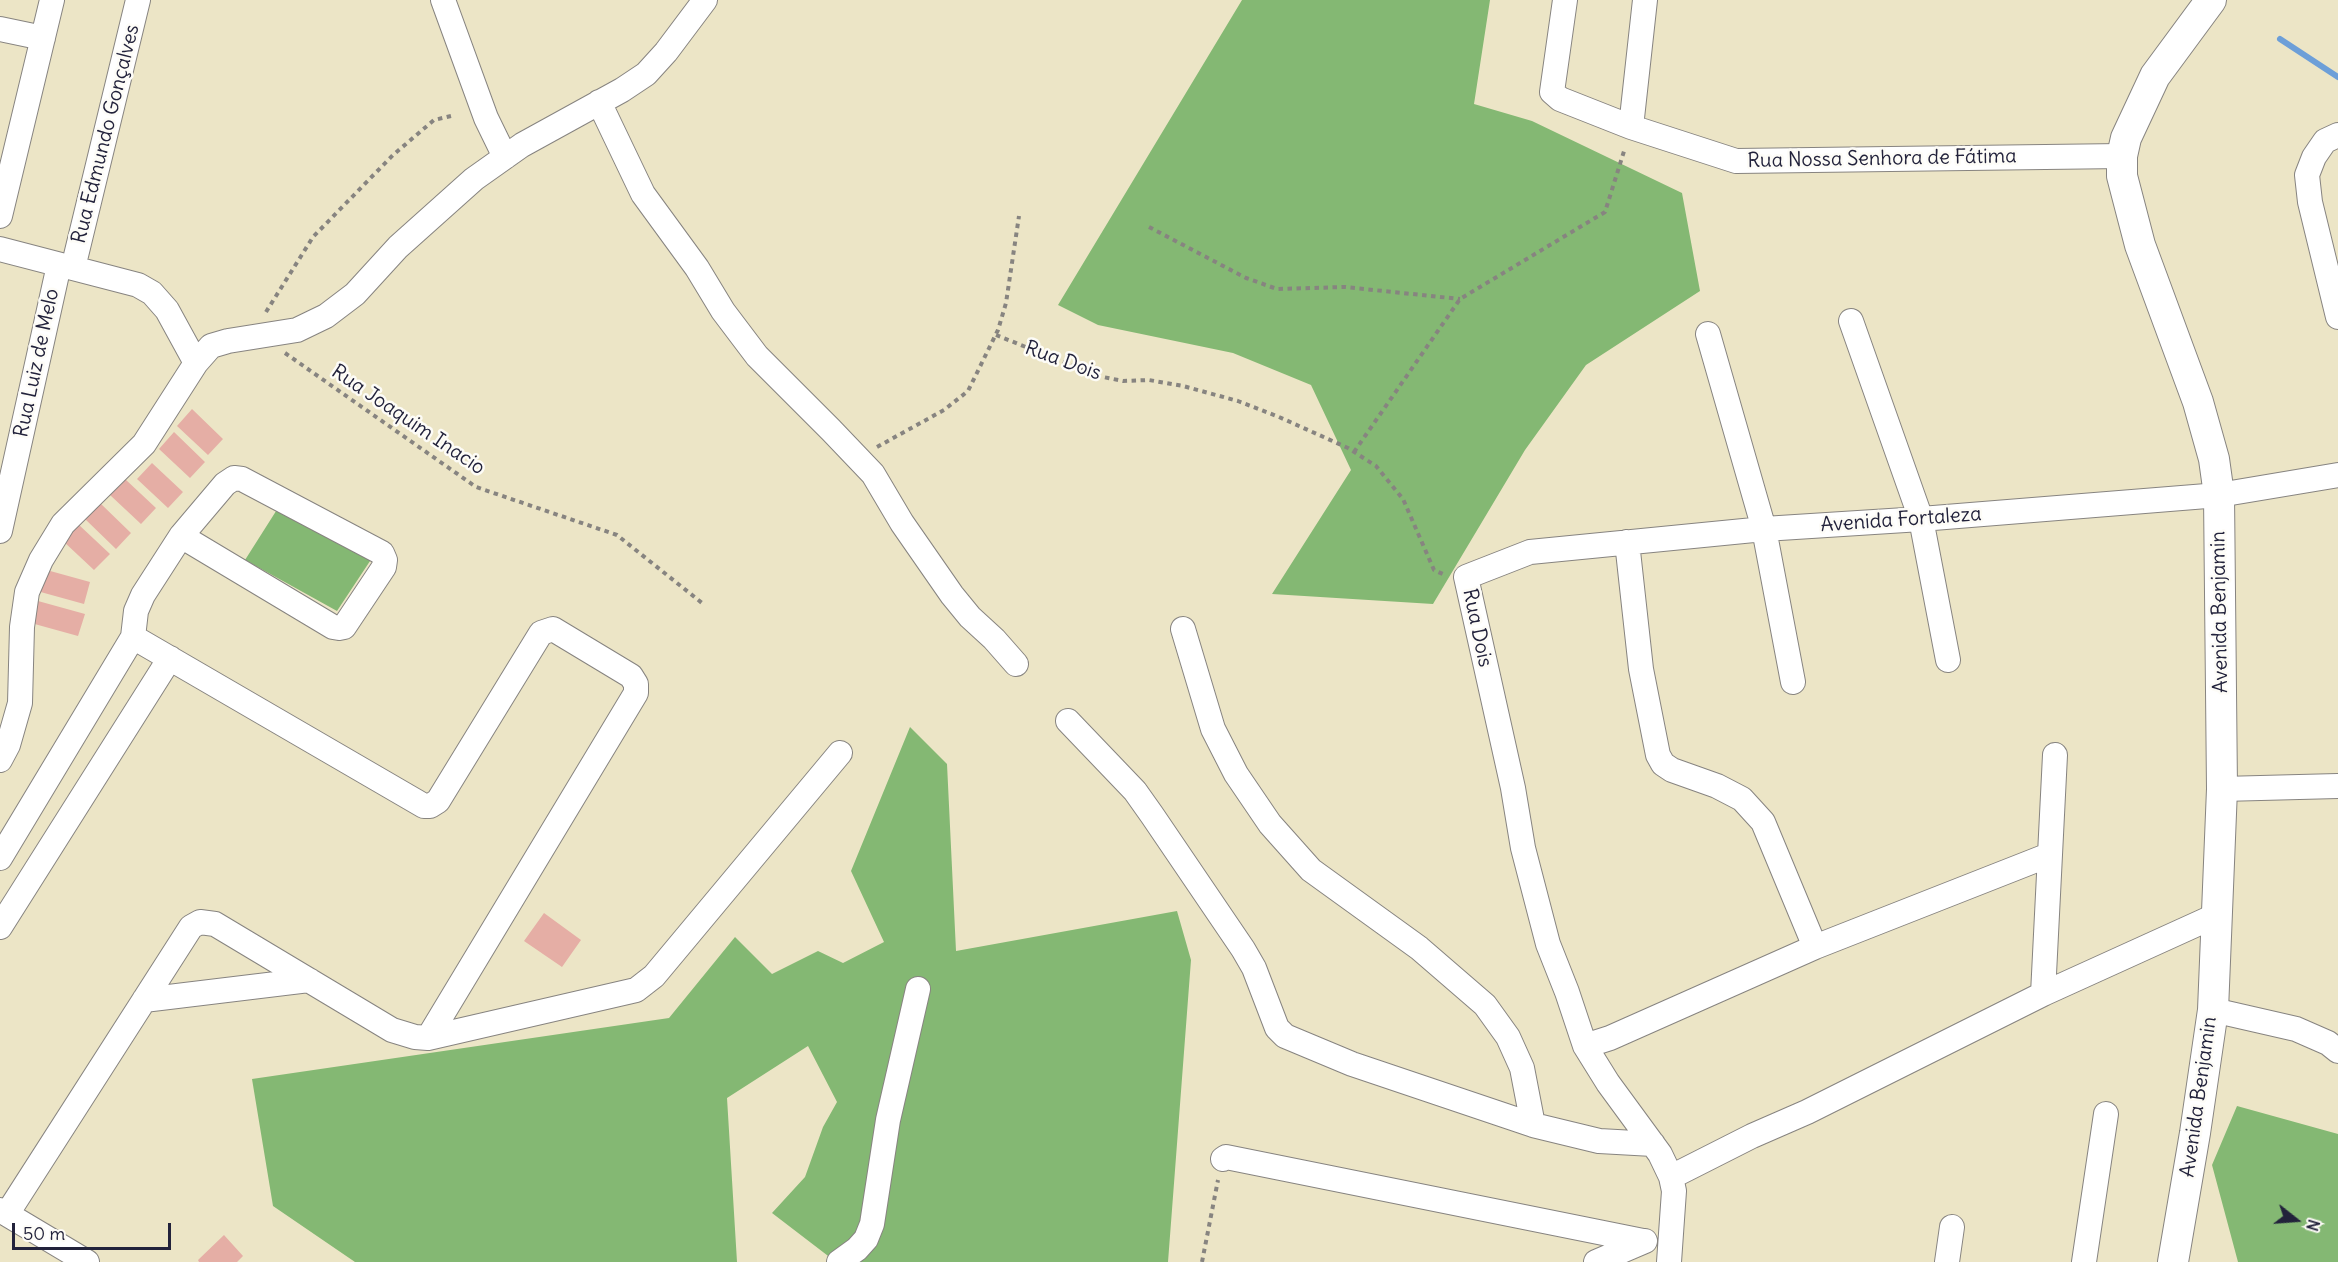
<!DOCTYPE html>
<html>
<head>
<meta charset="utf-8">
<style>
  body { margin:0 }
  #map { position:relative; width:2338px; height:1262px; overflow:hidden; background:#ece5c6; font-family:Delius,sans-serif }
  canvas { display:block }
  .north { position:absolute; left:2266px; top:1190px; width:60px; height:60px; -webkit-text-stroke:4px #fdfcf7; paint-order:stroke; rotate:107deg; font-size:16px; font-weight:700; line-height:24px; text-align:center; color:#22223b }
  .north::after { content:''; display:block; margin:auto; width:21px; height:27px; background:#22223b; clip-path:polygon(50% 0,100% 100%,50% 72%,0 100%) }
  .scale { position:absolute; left:12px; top:1223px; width:159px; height:27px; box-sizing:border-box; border:3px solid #22223b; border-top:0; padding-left:8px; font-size:18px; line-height:21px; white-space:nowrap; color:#22223b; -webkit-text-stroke:4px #fdfcf7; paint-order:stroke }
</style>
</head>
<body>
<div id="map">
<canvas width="2338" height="1262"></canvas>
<div class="north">N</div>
<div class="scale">50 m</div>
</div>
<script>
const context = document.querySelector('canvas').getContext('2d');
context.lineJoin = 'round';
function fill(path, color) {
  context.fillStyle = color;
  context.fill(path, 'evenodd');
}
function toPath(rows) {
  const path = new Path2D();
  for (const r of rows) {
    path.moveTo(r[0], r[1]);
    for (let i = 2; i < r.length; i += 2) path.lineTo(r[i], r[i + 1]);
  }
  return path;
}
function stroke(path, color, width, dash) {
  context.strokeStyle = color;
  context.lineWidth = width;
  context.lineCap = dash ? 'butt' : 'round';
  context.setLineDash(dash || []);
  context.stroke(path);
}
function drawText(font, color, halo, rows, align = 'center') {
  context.font = font + ' Delius,sans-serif';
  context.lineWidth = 5;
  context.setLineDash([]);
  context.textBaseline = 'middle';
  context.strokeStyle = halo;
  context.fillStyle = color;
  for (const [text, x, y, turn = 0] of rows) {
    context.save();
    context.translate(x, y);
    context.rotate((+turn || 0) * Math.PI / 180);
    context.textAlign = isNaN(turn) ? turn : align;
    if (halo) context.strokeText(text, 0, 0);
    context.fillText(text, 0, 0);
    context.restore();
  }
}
const forest = toPath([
  [1242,0,1490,0,1474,104,1532,121,1682,193,1700,291,1586,365,1525,450,1433,604,1272,594,1351,470,1311,385,1233,353,1098,325,1058,305],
  [278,508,372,558,337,611,245,560],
  [910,727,947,764,956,951,1177,911,1191,960,1168,1262,836,1262,772,1213,805,1177,823,1127,837,1102,808,1046,727,1098,737,1262,355,1262,273,1206,252,1079,669,1018,735,937,772,974,818,951,843,963,884,942,851,871],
  [2237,1106,2338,1134,2338,1262,2238,1262,2212,1165]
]);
const stream = toPath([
  [2280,39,2338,77]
]);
const building = toPath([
  [192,409,223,439,208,455,177,426],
  [174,432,205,462,190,478,159,449],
  [152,463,183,492,168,508,137,479],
  [125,479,156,508,141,524,110,495],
  [100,503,131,533,116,549,85,519],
  [78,524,110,554,94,570,63,541],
  [43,569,90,582,84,604,37,591],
  [38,601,85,614,78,636,31,623],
  [544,913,581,940,562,967,524,941],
  [224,1235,243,1256,237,1262,199,1262,198,1260]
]);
const path = toPath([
  [1149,227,1246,278,1277,289,1345,287,1460,299],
  [266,312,313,237,393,155,434,120,451,116],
  [996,335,1098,376,1123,381,1149,380,1183,386,1238,401,1279,417,1348,448,1376,466,1403,499,1434,570,1445,575],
  [285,353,476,487,617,535,702,603],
  [877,447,944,410,968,391,998,330,1006,303,1019,216],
  [1354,452,1460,299,1605,212,1625,148],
  [1202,1262,1218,1180]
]);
const minor = toPath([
  [443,0,486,118,505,157],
  [1565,0,1552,92,1560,99,1631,127],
  [1645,0,1631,127,1736,161,2122,156],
  [0,29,43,38],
  [599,102,643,194,697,268,723,311,757,356,831,430,873,474,902,523,952,595,970,617,994,639,1016,664],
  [2338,135,2325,141,2314,157,2307,175,2310,202,2338,317],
  [0,216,52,0],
  [0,249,138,285,152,293,167,310,196,363],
  [73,268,138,0],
  [1851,321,1921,519,1948,660],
  [1708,334,1764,529,1793,682],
  [0,531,59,265],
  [1627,542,1641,669,1658,755,1663,764,1672,770,1717,786,1742,799,1763,822,1815,947],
  [1183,629,1213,729,1236,774,1270,824,1311,870,1419,948,1485,1005,1508,1037,1522,1068,1533,1125],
  [133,637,424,806,430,806,438,801,541,633,553,629,631,676,636,684,636,693,428,1038],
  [1068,721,1135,791,1152,815,1243,949,1254,968,1277,1028,1285,1036,1352,1064,1533,1125,1599,1141,1653,1144],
  [0,760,8,745,20,703,22,627,27,592,41,560,63,524,144,444,196,363,211,346,228,341,297,330,326,316,355,294,398,247,474,179,522,145,622,90,646,74,666,52,705,0],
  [2222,789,2338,786],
  [0,858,133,637,136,611,143,595,181,536,225,484,234,478,242,479,382,553,385,560,384,567,344,627,339,628,333,627,181,536],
  [0,927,170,658],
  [2043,994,2055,755],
  [144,1000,309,980],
  [2213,1010,2296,1029,2328,1043,2338,1051],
  [1585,1046,1610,1038,1815,947,2049,855],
  [1223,1159,1226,1157,1643,1241],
  [1671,1177,1752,1136,1807,1112,2043,994,2217,915],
  [0,1210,87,1262],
  [7,1214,191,927,200,922,215,924,392,1030,415,1037,428,1038,636,990,654,976,840,753],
  [839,1262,857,1249,866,1239,872,1224,888,1120,918,989],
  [1596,1262,1645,1241],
  [1669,1262,1674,1191,1671,1177,1660,1154,1608,1083,1585,1046,1567,992,1548,944,1523,848,1513,788,1466,577,1530,552,1764,529,1921,519,2219,495,2338,475],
  [1947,1262,1952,1227],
  [2084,1262,2106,1114]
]);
const tertiary = toPath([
  [2173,1262,2195,1133,2213,1010,2222,789,2219,495,2214,459,2198,402,2140,245,2122,176,2122,156,2126,138,2155,76,2211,0]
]);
const streetNames = [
  ["Rua Edmundo Gonçalves",106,134,-76],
  ["Rua Nossa Senhora de Fátima",1882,159,-1],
  ["Rua Dois",1063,361,20],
  ["Rua Luiz de Melo",37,363,-78],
  ["Rua Joaquim Inacio",408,420,34],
  ["Avenida Fortaleza",1901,520,-4],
  ["Avenida Benjamin",2220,612,-91],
  ["Rua Dois",1477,628,78],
  ["Avenida Benjamin",2199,1097,-82]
];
fill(forest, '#84b873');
stroke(stream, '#6d9fd8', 6);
fill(building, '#e5aea5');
stroke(minor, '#878480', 26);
stroke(tertiary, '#878480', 32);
stroke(path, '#878480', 4, [4.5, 4.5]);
stroke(minor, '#fff', 24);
stroke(tertiary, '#fff', 30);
drawText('20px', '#22223b', '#fdfcf7', streetNames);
</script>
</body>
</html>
